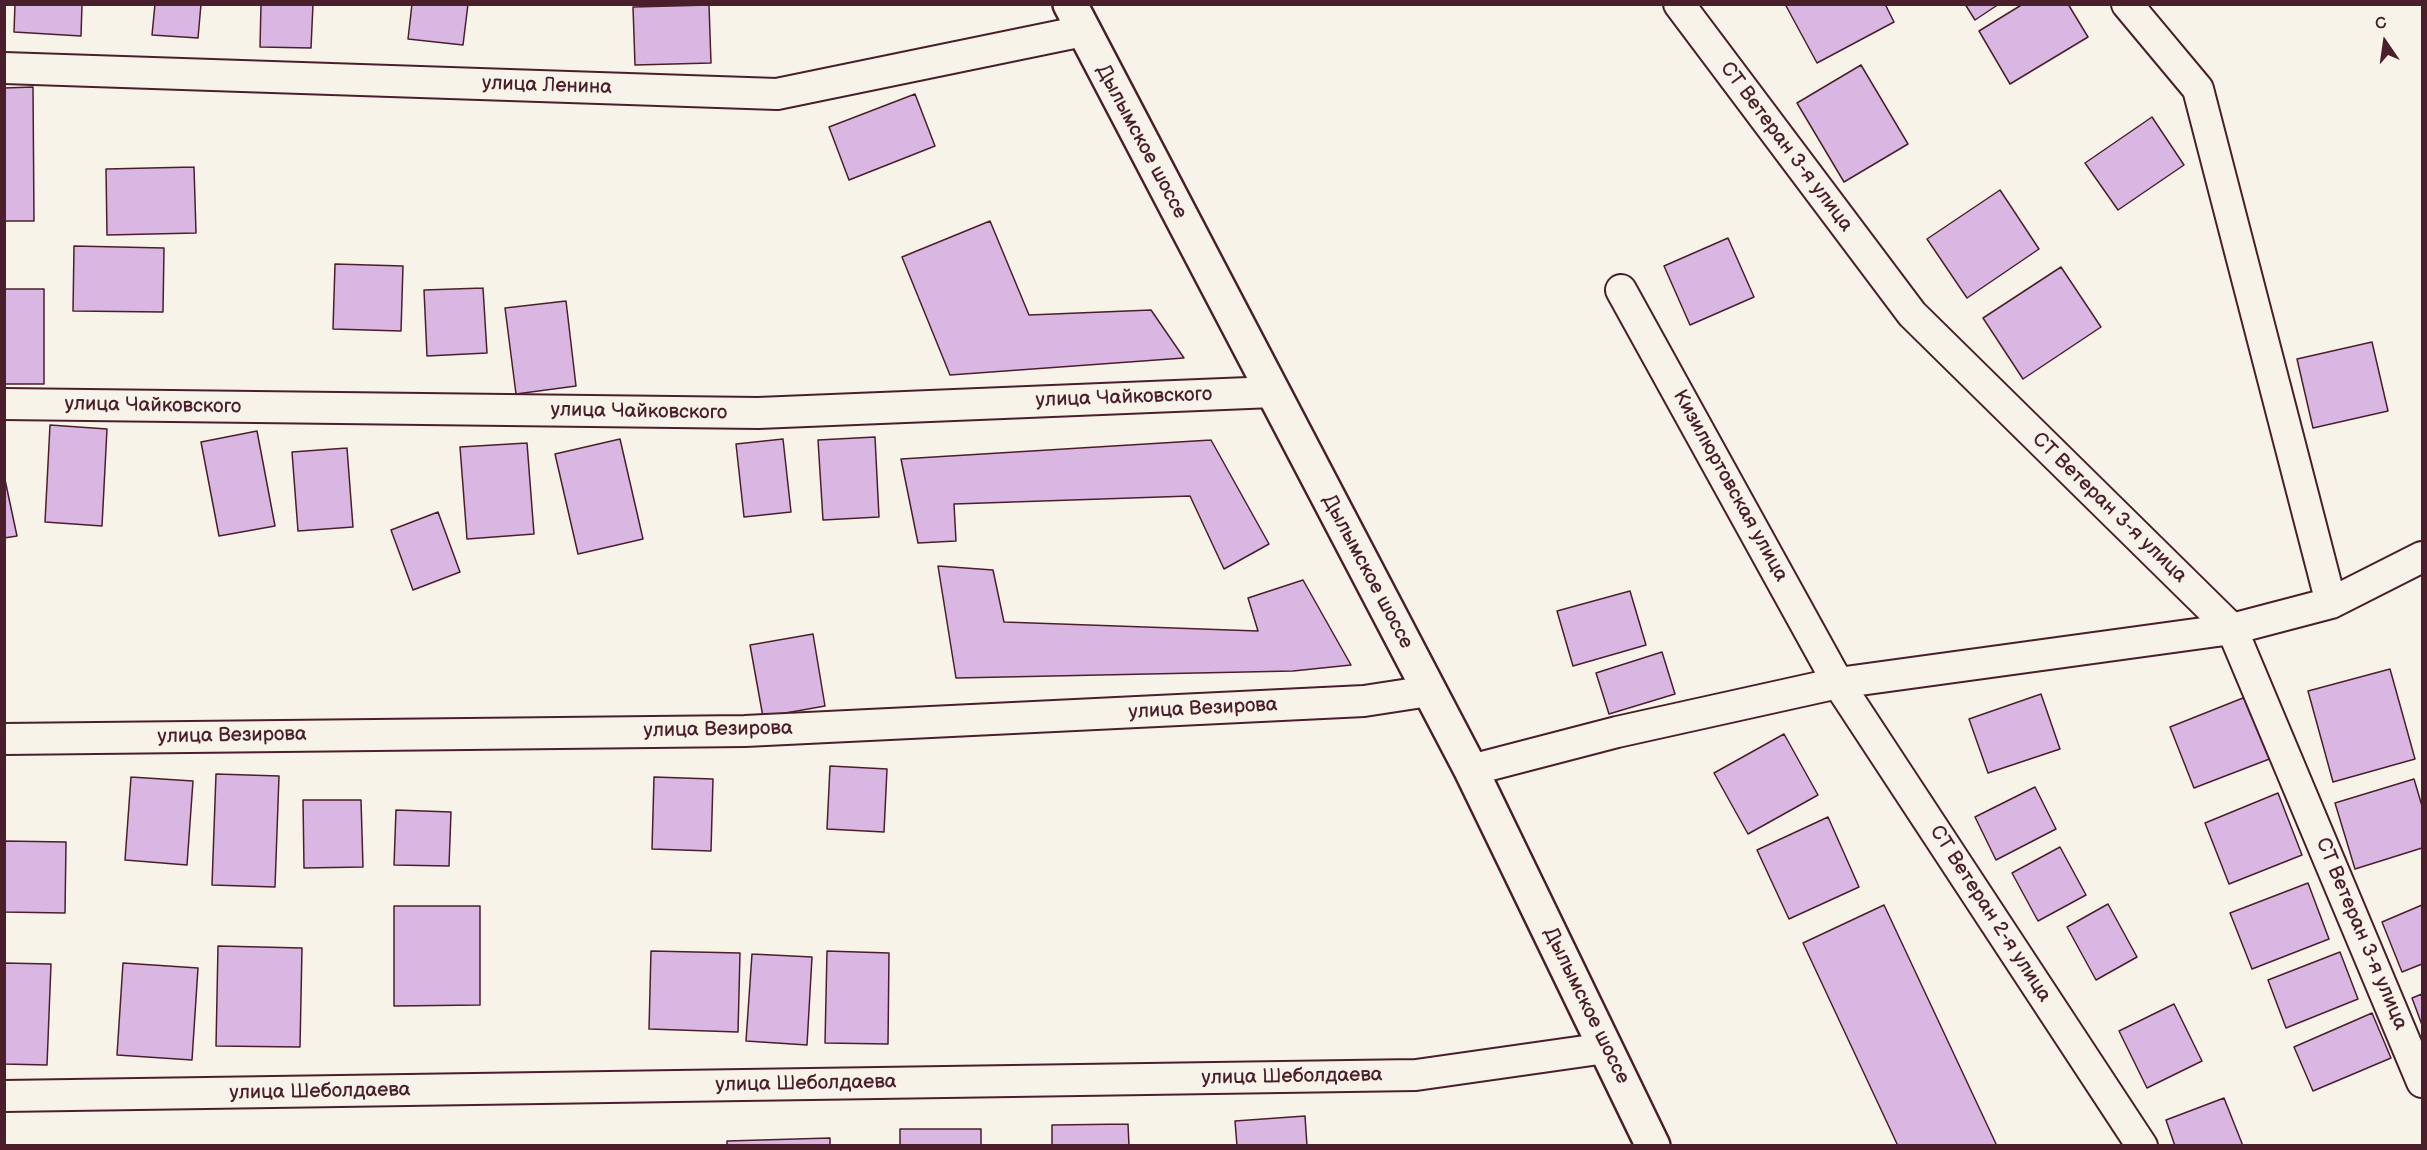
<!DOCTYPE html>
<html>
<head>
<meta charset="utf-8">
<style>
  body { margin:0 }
  #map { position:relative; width:2427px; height:1150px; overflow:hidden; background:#f7f3e8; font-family:"Balsamiq Sans",sans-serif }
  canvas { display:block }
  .frame { position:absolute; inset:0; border:6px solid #4a1f2b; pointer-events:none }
  .north { position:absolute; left:2355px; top:12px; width:60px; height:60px; -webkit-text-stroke:4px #f7f3e8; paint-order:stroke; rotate:347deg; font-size:16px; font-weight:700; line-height:24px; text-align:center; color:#4a1f2b }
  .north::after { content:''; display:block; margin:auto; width:21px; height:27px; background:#4a1f2b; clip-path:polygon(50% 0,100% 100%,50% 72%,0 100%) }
</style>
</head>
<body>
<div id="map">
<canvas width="2427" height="1150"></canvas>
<div class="frame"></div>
<div class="north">С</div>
</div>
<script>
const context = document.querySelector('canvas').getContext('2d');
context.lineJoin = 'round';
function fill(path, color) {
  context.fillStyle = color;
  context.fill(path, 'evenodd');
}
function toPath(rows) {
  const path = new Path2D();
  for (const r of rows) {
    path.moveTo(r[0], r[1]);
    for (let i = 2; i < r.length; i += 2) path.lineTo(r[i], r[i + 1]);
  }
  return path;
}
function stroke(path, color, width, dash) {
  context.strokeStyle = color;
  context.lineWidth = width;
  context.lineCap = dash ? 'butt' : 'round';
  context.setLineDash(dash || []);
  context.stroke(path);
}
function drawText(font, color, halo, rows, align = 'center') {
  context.font = font + ' "Balsamiq Sans",sans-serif';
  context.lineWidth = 4.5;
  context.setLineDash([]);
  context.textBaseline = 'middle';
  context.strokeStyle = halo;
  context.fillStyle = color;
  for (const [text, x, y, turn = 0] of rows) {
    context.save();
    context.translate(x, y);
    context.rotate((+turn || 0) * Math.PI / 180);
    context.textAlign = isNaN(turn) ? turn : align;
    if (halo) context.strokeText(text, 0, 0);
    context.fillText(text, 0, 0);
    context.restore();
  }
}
const building = toPath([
  [15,4,82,4,81,36,14,32,15,4],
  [155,4,201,4,198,38,152,35,155,4],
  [261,4,313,4,311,48,260,47,261,4],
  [412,4,468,4,463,45,408,39,412,4],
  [1785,4,1885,4,1894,22,1817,63,1785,4],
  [1965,4,1999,4,1975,20,1965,4],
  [2023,4,2068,4,2088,37,2010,84,1979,31,2023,4],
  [709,5,711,63,635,65,633,7,709,5],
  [1861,65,1908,144,1844,182,1797,103,1861,65],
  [33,87,34,221,4,221,4,88,33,87],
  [915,94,935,146,849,180,829,127,915,94],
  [2152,117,2184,165,2118,210,2085,163,2152,117],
  [194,167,196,233,107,235,106,169,194,167],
  [2000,190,2039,249,1967,298,1927,239,2000,190],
  [990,221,1029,315,1151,310,1184,358,950,375,902,257,990,221],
  [1728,238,1754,297,1690,325,1664,266,1728,238],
  [74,246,164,248,163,312,73,311,74,246],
  [335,264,403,266,401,331,333,329,335,264],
  [2061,267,2101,327,2023,379,1983,318,2061,267],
  [483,288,487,353,427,356,424,290,483,288],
  [4,289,44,289,44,384,4,384,4,289],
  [566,301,576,386,516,394,505,308,566,301],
  [2372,342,2388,411,2313,428,2297,359,2372,342],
  [50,425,107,429,102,526,45,522,50,425],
  [257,431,275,526,219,536,201,442,257,431],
  [875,437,879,517,823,520,818,440,875,437],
  [620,439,643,539,578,554,555,454,620,439],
  [783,439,791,512,744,517,736,444,783,439],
  [1211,440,1269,544,1224,569,1190,496,954,504,956,541,918,543,901,459,1211,440],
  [527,443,534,534,467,539,460,447,527,443],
  [347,448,353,527,298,531,292,452,347,448],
  [4,475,17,536,4,538,4,475],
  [438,512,460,572,413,590,391,530,438,512],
  [938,566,993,570,1004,622,1258,631,1248,598,1303,580,1351,665,1293,671,956,678,938,566],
  [1630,591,1646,645,1573,666,1557,611,1630,591],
  [813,634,825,706,763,717,750,645,813,634],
  [1662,652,1675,694,1609,714,1596,673,1662,652],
  [2390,669,2415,759,2333,782,2308,691,2390,669],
  [2041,694,2060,749,1988,773,1969,719,2041,694],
  [2248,696,2272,758,2194,788,2170,727,2248,696],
  [1784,734,1818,795,1748,834,1714,773,1784,734],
  [830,766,887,769,884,832,827,829,830,766],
  [216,774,279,776,275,887,212,885,216,774],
  [131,777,193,781,187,865,125,860,131,777],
  [654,777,713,779,711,851,652,849,654,777],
  [2414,779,2422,806,2422,848,2355,869,2335,803,2414,779],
  [2035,787,2056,829,1996,860,1975,817,2035,787],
  [2278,793,2302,855,2229,884,2205,823,2278,793],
  [303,800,361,800,363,867,304,868,303,800],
  [396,810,451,812,449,866,394,865,396,810],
  [1828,817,1859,887,1789,919,1757,850,1828,817],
  [4,841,66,842,65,913,4,912,4,841],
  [2060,847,2086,895,2038,921,2012,873,2060,847],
  [2308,883,2329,939,2252,969,2230,913,2308,883],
  [2108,904,2137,957,2096,980,2067,927,2108,904],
  [1884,905,1997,1146,1898,1146,1803,943,1884,905],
  [2422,905,2422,964,2402,972,2382,922,2422,905],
  [394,906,480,906,480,1005,394,1006,394,906],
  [218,946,302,948,300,1047,216,1046,218,946],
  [651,951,740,953,738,1032,649,1029,651,951],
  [827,951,889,953,888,1044,825,1043,827,951],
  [2340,952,2358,999,2286,1028,2268,980,2340,952],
  [752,954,812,957,807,1045,746,1041,752,954],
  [4,963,51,964,47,1065,4,1064,4,963],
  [123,963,198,968,192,1060,117,1055,123,963],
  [2422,994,2422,1025,2412,998,2422,994],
  [2174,1004,2202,1061,2147,1088,2119,1031,2174,1004],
  [2372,1013,2391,1058,2313,1091,2294,1047,2372,1013],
  [2224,1098,2243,1146,2175,1146,2166,1120,2224,1098],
  [1305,1116,1307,1146,1237,1146,1235,1121,1305,1116],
  [1128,1124,1129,1146,1052,1146,1052,1125,1128,1124],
  [900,1129,981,1129,981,1146,900,1146,900,1129],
  [830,1138,830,1146,727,1146,727,1141,830,1138]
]);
const street = toPath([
  [1679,4,1912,314,2232,629,2422,1082],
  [2127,4,2198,89,2331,603],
  [4,68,777,94,1083,31],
  [1621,290,1838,683,2142,1146],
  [4,404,758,413,1273,392],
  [4,739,745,731,1364,701,1429,691],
  [1471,770,1617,732,1838,683,2232,629,2331,603,2422,557],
  [4,1096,1416,1075,1606,1048]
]);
const secondary = toPath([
  [1070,4,1471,770,1653,1146]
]);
const streetNames = [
  ["улица Ленина",547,86,2],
  ["Дылымское шоссе",1141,142,62],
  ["СТ Ветеран 3-я улица",1786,147,53],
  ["улица Чайковского",1124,398,-2],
  ["улица Чайковского",153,406,1],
  ["улица Чайковского",639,412,1],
  ["Кизилюртовская улица",1730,486,61],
  ["СТ Ветеран 3-я улица",2109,508,44],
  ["Дылымское шоссе",1367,572,62],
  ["улица Везирова",1203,709,-3],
  ["улица Везирова",718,730,-1],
  ["улица Везирова",232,736,-1],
  ["СТ Ветеран 2-я улица",1990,914,57],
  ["СТ Ветеран 3-я улица",2361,934,67],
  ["Дылымское шоссе",1586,1006,64],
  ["улица Шеболдаева",1292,1077,-1],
  ["улица Шеболдаева",806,1084,-1],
  ["улица Шеболдаева",320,1092,-1]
];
fill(building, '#d9b7e2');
stroke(building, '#4a1f2b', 1.5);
stroke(street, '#4a1f2b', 34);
stroke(secondary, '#4a1f2b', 38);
stroke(street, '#f7f3e8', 30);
stroke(secondary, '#f7f3e8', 33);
drawText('20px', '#4a1f2b', '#f7f3e8', streetNames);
</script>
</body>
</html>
